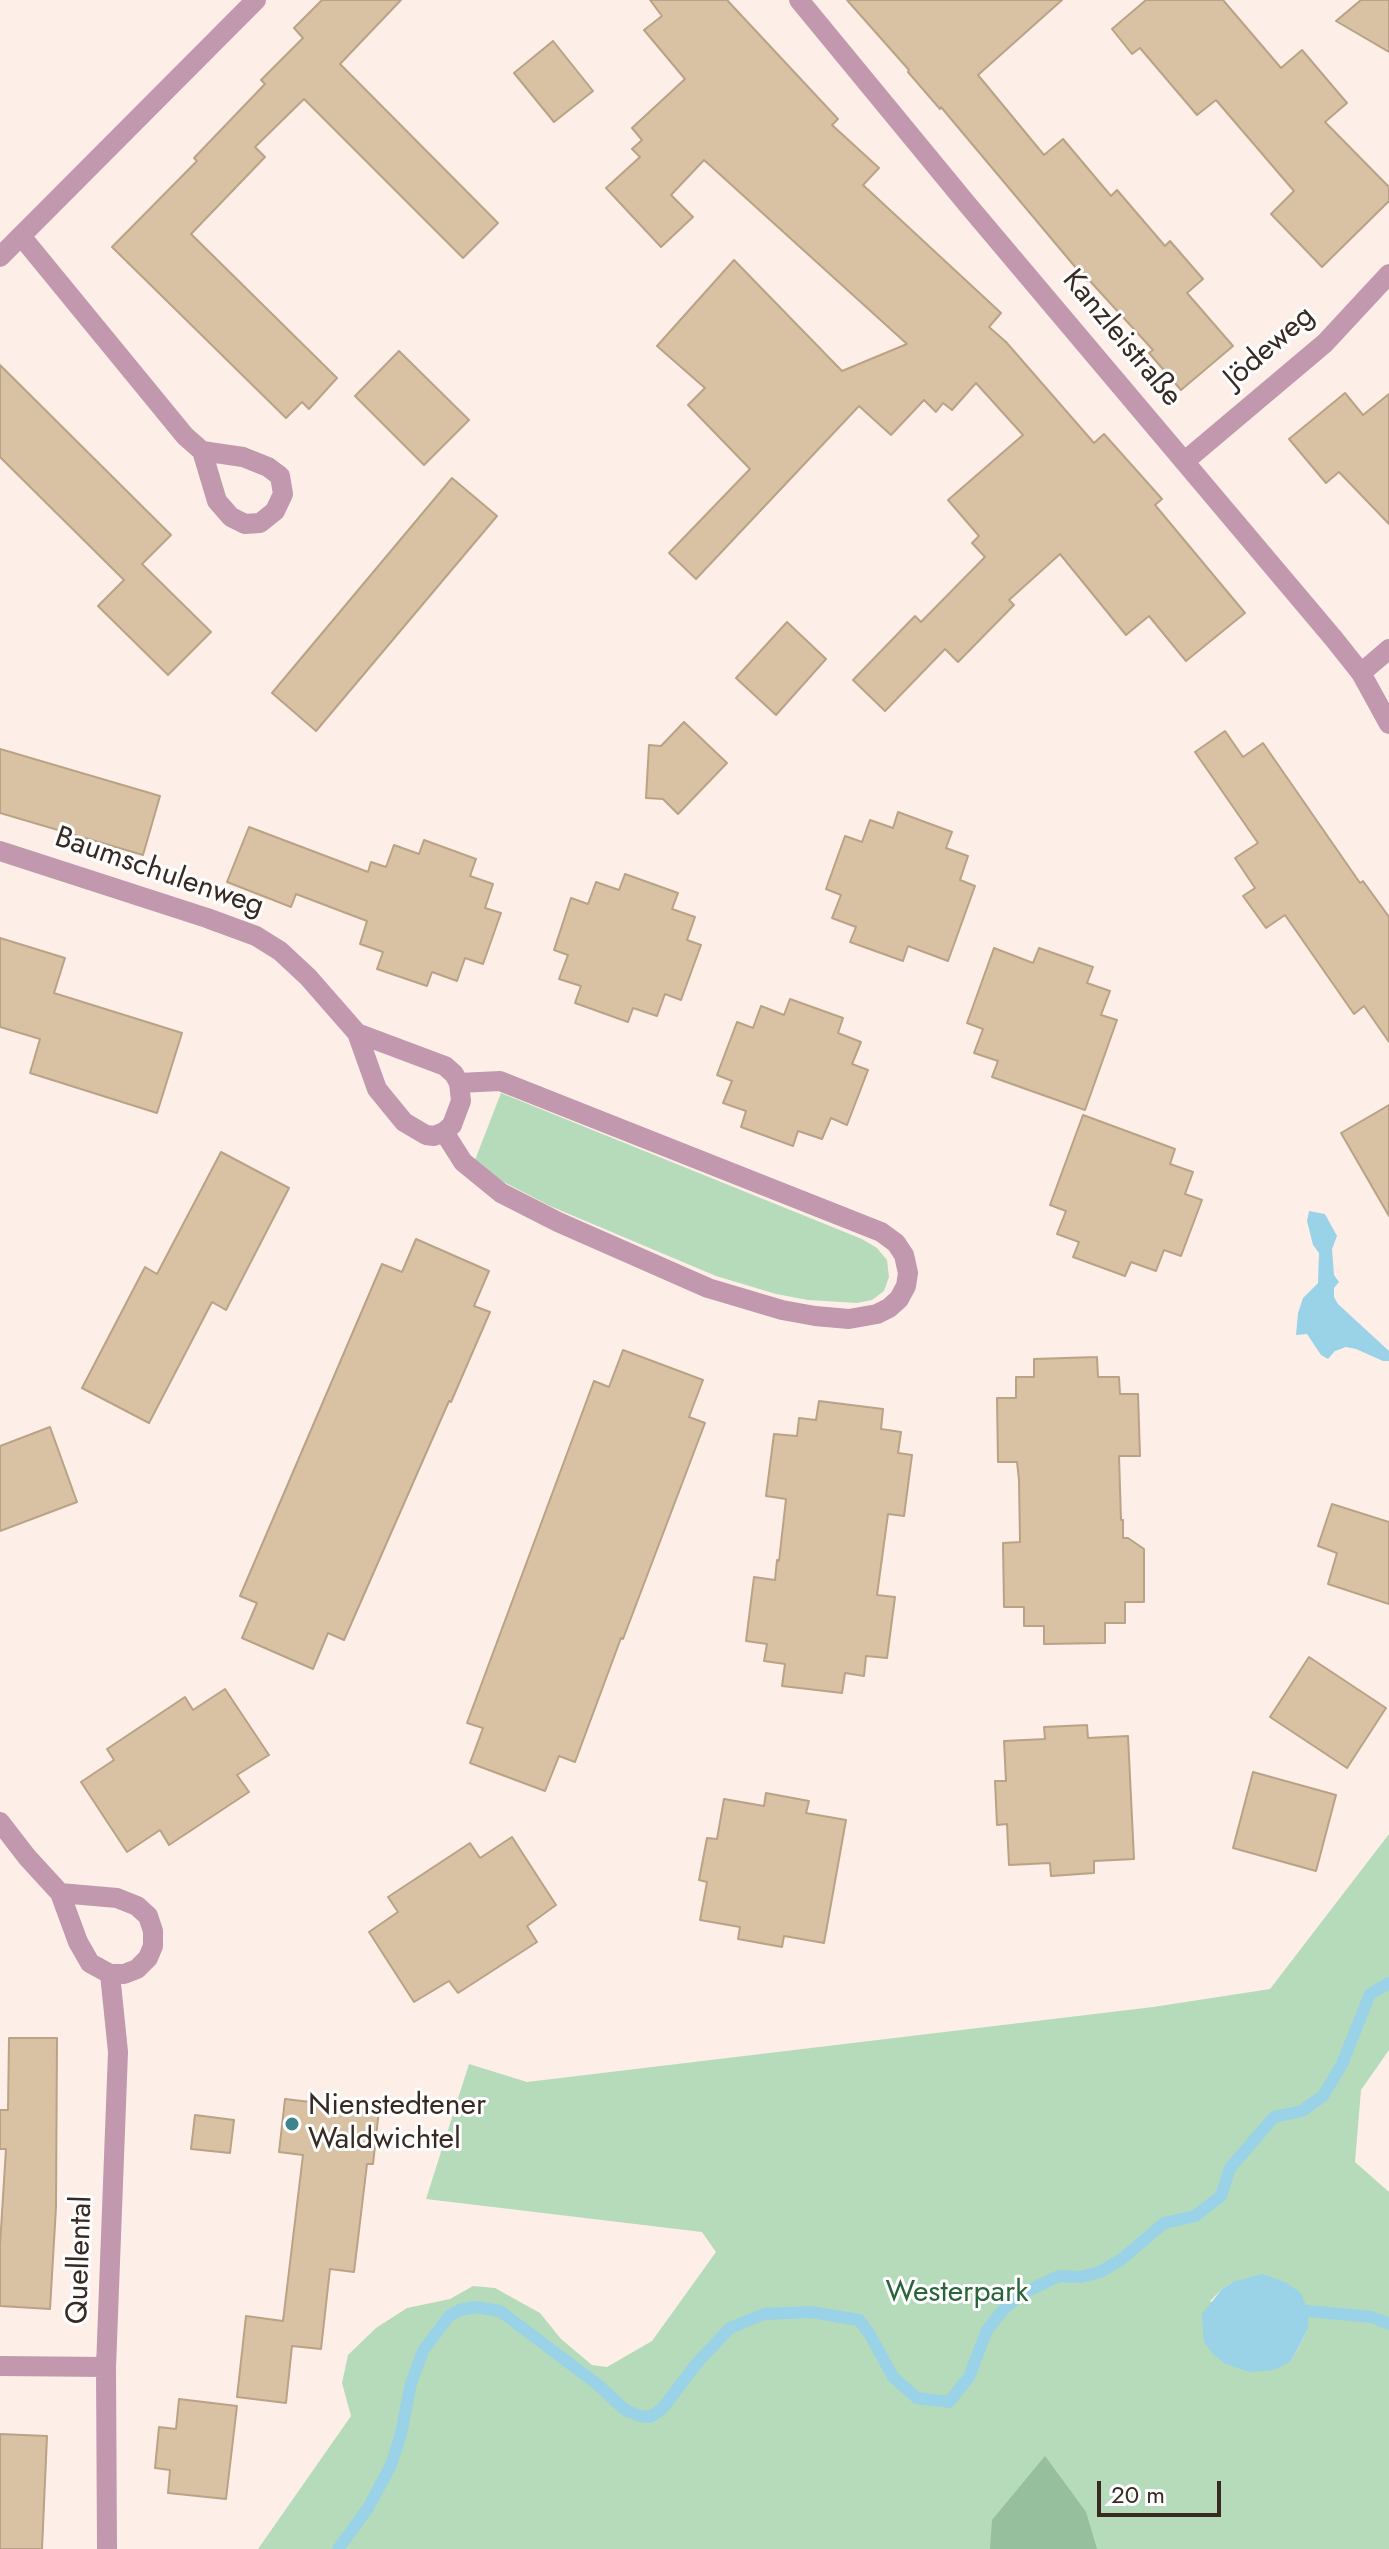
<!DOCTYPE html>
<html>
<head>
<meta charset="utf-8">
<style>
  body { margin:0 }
  #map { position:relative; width:1389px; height:2549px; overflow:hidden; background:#fdefe7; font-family:Jost,sans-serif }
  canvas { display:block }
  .scale { position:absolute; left:1097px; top:2481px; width:124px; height:36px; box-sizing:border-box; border:4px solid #382a23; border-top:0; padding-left:10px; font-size:24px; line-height:28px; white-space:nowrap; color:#382a23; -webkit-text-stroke:6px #fff; paint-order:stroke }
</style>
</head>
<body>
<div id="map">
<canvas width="1389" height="2549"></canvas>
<div class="scale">20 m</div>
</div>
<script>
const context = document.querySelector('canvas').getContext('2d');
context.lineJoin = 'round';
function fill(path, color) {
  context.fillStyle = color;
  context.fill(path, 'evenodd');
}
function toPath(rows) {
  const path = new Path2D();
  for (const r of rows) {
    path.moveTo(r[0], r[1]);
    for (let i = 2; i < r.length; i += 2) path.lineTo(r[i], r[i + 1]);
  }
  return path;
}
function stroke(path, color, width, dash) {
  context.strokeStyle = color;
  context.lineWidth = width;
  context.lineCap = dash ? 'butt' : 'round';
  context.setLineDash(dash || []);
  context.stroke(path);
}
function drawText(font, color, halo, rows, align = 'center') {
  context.font = font + ' Jost,sans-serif';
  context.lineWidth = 6;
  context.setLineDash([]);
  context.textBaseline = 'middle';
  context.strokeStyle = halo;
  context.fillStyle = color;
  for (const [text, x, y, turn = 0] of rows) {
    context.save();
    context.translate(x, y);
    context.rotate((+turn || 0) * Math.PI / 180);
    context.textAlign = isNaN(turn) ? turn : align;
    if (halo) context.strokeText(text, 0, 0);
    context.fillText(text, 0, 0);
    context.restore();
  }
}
const green = toPath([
  [501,1093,862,1239,877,1248,887,1260,889,1277,884,1291,872,1300,857,1303,808,1300,776,1294,716,1276,550,1206,496,1178,475,1160],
  [1389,1834,1389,2050,1361,2090,1355,2162,1389,2192,1389,2549,258,2549,351,2416,342,2383,348,2355,376,2328,407,2308,450,2299,473,2286,495,2288,540,2313,561,2339,592,2365,607,2367,652,2341,716,2252,702,2232,426,2199,469,2064,527,2082,1153,2007,1270,1989],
  [1233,2282,1308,2329,1291,2361,1210,2301,1222,2289]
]);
const forest = toPath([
  [1045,2456,1086,2512,1097,2549,990,2549,992,2520]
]);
const water = toPath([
  [1309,1211,1325,1214,1337,1236,1332,1249,1334,1275,1339,1282,1334,1288,1334,1297,1338,1304,1389,1351,1389,1361,1383,1361,1356,1349,1346,1347,1335,1351,1328,1359,1321,1355,1307,1334,1296,1335,1298,1313,1303,1298,1318,1283,1319,1253,1313,1245,1307,1221],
  [1262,2274,1285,2282,1301,2293,1308,2311,1308,2329,1291,2361,1274,2370,1250,2372,1226,2364,1214,2355,1204,2342,1202,2314,1222,2289,1233,2282]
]);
const stream = toPath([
  [1308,2311,1372,2317,1389,2324],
  [338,2549,368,2508,391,2465,401,2434,411,2383,423,2351,449,2316,460,2310,475,2307,500,2311,597,2384,625,2410,640,2416,650,2417,662,2409,697,2363,730,2328,764,2314,811,2312,859,2320,869,2333,893,2377,917,2398,949,2402,969,2377,987,2330,1003,2310,1021,2294,1059,2276,1080,2277,1100,2272,1122,2259,1164,2223,1195,2216,1221,2196,1230,2168,1274,2117,1302,2111,1323,2096,1342,2064,1370,1994,1389,1983]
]);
const building = toPath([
  [322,0,401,0,340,64,498,223,463,258,304,99,255,147,265,157,191,234,337,378,309,409,302,402,286,418,112,247,197,161,194,158,265,84,261,80,303,38,294,28,322,0],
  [650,0,727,0,838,119,832,125,879,168,863,185,1001,313,989,327,1006,342,1094,443,1104,434,1162,499,1155,505,1245,613,1186,661,1149,616,1126,635,1060,554,1009,600,1014,605,958,662,945,649,885,711,853,680,915,616,921,622,985,557,972,543,979,536,948,500,1023,435,976,383,952,410,943,403,936,412,924,400,891,435,859,406,696,579,669,553,750,469,688,405,705,388,657,346,734,260,842,371,907,344,704,160,671,195,693,217,661,247,606,188,640,157,632,149,642,140,632,128,685,79,644,30,662,16,650,0],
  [847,0,1062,0,978,75,1044,155,1063,139,1111,196,1117,190,1165,246,1170,241,1203,279,1187,293,1233,346,1181,390,1149,353,1153,350,1089,280,1087,281,941,107,940,109,908,72,909,70,847,0],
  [1146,0,1223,0,1281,68,1302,50,1347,103,1325,122,1389,187,1389,201,1322,267,1271,214,1294,191,1216,100,1197,115,1140,48,1132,54,1112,29,1146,0],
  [1361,0,1389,0,1389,52,1336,21,1361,0],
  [553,41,593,91,554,122,514,73,553,41],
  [399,351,469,420,424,465,355,396,399,351],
  [0,365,171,535,142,564,211,632,168,675,98,606,124,580,0,457,0,365],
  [1345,393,1363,415,1389,394,1389,524,1339,472,1326,483,1289,439,1345,393],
  [452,478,497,516,316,731,272,693,452,478],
  [787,622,826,659,776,715,736,678,787,622],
  [684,722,727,763,678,814,663,799,646,798,649,745,661,746,684,722],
  [1225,731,1243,757,1263,743,1360,883,1363,881,1389,917,1389,1042,1364,1006,1354,1014,1285,915,1266,928,1243,896,1255,888,1235,858,1258,843,1195,752,1225,731],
  [0,749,160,796,143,855,0,813,0,749],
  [898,812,952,832,946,848,968,856,960,880,975,886,948,961,908,946,903,961,850,942,856,927,832,918,841,895,826,889,845,836,862,842,870,820,893,828,898,812],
  [249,827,368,872,371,862,386,867,394,845,419,854,424,840,476,859,470,876,493,884,485,908,501,913,483,964,465,958,457,981,432,972,427,986,377,969,383,952,360,944,367,921,296,894,291,907,227,882,249,827],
  [625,874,678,893,672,909,695,917,687,940,701,945,681,1000,665,994,657,1016,633,1008,628,1022,575,1003,581,986,559,979,568,955,554,950,571,898,588,904,596,882,619,890,625,874],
  [0,938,65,958,54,993,182,1033,157,1113,30,1073,40,1039,0,1027,0,938],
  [994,948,1033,963,1039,948,1093,967,1087,983,1110,991,1101,1015,1117,1020,1085,1110,992,1077,998,1061,974,1053,983,1029,967,1023,994,948],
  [790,999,843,1018,838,1033,861,1042,852,1064,868,1070,847,1125,831,1118,822,1139,798,1131,793,1146,741,1127,746,1111,723,1103,732,1081,717,1075,737,1022,753,1028,761,1006,784,1015,790,999],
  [1389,1105,1389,1216,1341,1133,1389,1105],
  [1083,1115,1175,1149,1170,1164,1193,1172,1185,1194,1202,1200,1181,1256,1164,1250,1156,1271,1131,1262,1125,1276,1073,1257,1079,1242,1057,1234,1066,1211,1050,1205,1083,1115],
  [221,1152,289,1188,226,1310,212,1302,149,1423,82,1388,145,1267,157,1274,221,1152],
  [416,1239,489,1271,474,1306,490,1312,451,1402,449,1401,344,1640,328,1633,313,1669,242,1638,257,1603,240,1596,382,1264,402,1272,416,1239],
  [623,1350,703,1380,689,1417,705,1423,623,1639,621,1638,575,1762,559,1756,545,1791,470,1763,483,1728,467,1723,594,1381,609,1387,623,1350],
  [1097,1357,1098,1377,1119,1377,1120,1394,1138,1394,1140,1456,1119,1456,1121,1520,1123,1520,1123,1538,1128,1538,1144,1549,1144,1602,1125,1602,1125,1623,1105,1623,1105,1643,1044,1644,1044,1626,1024,1626,1024,1607,1004,1607,1003,1543,1020,1542,1019,1480,1017,1462,998,1462,997,1398,1016,1398,1016,1377,1034,1377,1034,1359,1097,1357],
  [819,1401,883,1409,881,1429,901,1432,898,1453,912,1455,904,1516,888,1514,877,1595,895,1597,887,1658,866,1656,864,1676,845,1673,842,1693,782,1686,785,1664,764,1661,767,1644,746,1641,754,1577,775,1580,777,1560,779,1561,786,1499,766,1496,774,1434,797,1436,799,1418,816,1420,819,1401],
  [50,1427,77,1502,0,1531,0,1446,50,1427],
  [1332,1504,1389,1522,1389,1604,1328,1584,1337,1553,1318,1546,1332,1504],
  [1309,1657,1386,1708,1347,1768,1270,1717,1309,1657],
  [225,1689,269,1755,237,1775,249,1792,169,1845,160,1830,127,1852,81,1782,114,1760,107,1749,185,1697,193,1710,225,1689],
  [1087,1725,1088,1738,1128,1736,1134,1859,1094,1861,1094,1873,1051,1876,1050,1863,1009,1865,1007,1824,997,1825,995,1781,1006,1781,1004,1741,1045,1739,1044,1727,1087,1725],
  [1253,1772,1336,1795,1316,1871,1233,1848,1253,1772],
  [766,1793,809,1801,806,1813,846,1820,824,1943,784,1936,782,1947,738,1939,740,1927,700,1920,707,1882,699,1880,707,1838,717,1839,724,1799,764,1806,766,1793],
  [512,1837,556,1905,527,1926,537,1942,458,1993,449,1981,414,2002,369,1932,398,1912,388,1897,470,1843,480,1858,512,1837],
  [9,2038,57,2038,56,2207,50,2309,0,2306,0,2245,6,2149,0,2149,0,2110,8,2110,9,2038],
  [285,2099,379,2110,373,2164,367,2164,354,2272,330,2269,321,2349,292,2346,286,2403,237,2397,246,2316,283,2321,303,2155,279,2152,285,2099],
  [195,2115,234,2120,230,2153,191,2149,195,2115],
  [179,2399,237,2406,226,2499,168,2493,170,2470,155,2468,159,2427,176,2429,179,2399],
  [0,2434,47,2436,42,2549,0,2549,0,2434]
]);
const service = toPath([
  [21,236,185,436,202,451,217,501,231,517,245,524,260,523,275,511,283,494,280,476,268,467,243,457,202,451],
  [1361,673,1389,649],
  [444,1132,463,1162,501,1193,558,1222,708,1288,782,1310,815,1316,849,1319,877,1314,889,1308,899,1299,906,1286,908,1273,904,1255,896,1243,881,1232,500,1081,459,1083]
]);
const minor = toPath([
  [799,0,967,204,1334,639,1361,673,1389,724],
  [0,257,256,0],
  [1185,461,1325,343,1389,274],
  [0,851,207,918,256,936,280,951,308,977,357,1033,377,1089,404,1122,426,1135,434,1136,444,1132,452,1125,461,1101,459,1083,454,1074,445,1066,357,1033],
  [0,1822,27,1857,60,1893,78,1942,90,1963,110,1974,124,1974,137,1969,148,1958,153,1946,153,1931,148,1916,137,1906,117,1898,60,1893],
  [0,2366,106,2367],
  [107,2549,106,2367,118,2052,110,1974]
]);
const markers = [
  [292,2124,8,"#3d858a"]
];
const streetNames = [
  ["Kanzleistraße",1121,339,50],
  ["Jödeweg",1270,348,-41],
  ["Baumschulenweg",159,873,19],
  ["Quellental",81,2260,-88]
];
const poiNames = [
  ["Nienstedtener",308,2107],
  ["Waldwichtel",308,2141]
];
const parkNames = [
  ["Westerpark",957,2294]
];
fill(green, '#b5dbbb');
fill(forest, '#96bf9d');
fill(water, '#9ad2e7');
stroke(stream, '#9ad2e7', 12);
fill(building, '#d9c2a4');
stroke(building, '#b9a285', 2);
stroke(service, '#c198ad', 20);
stroke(minor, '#c198ad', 20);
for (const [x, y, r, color] of markers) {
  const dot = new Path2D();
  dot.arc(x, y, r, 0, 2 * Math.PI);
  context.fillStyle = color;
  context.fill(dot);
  stroke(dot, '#fff', 3);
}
drawText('30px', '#382a23', '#fff', streetNames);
drawText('30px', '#382a23', '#fff', poiNames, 'left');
drawText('30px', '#296539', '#fff', parkNames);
</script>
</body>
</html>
